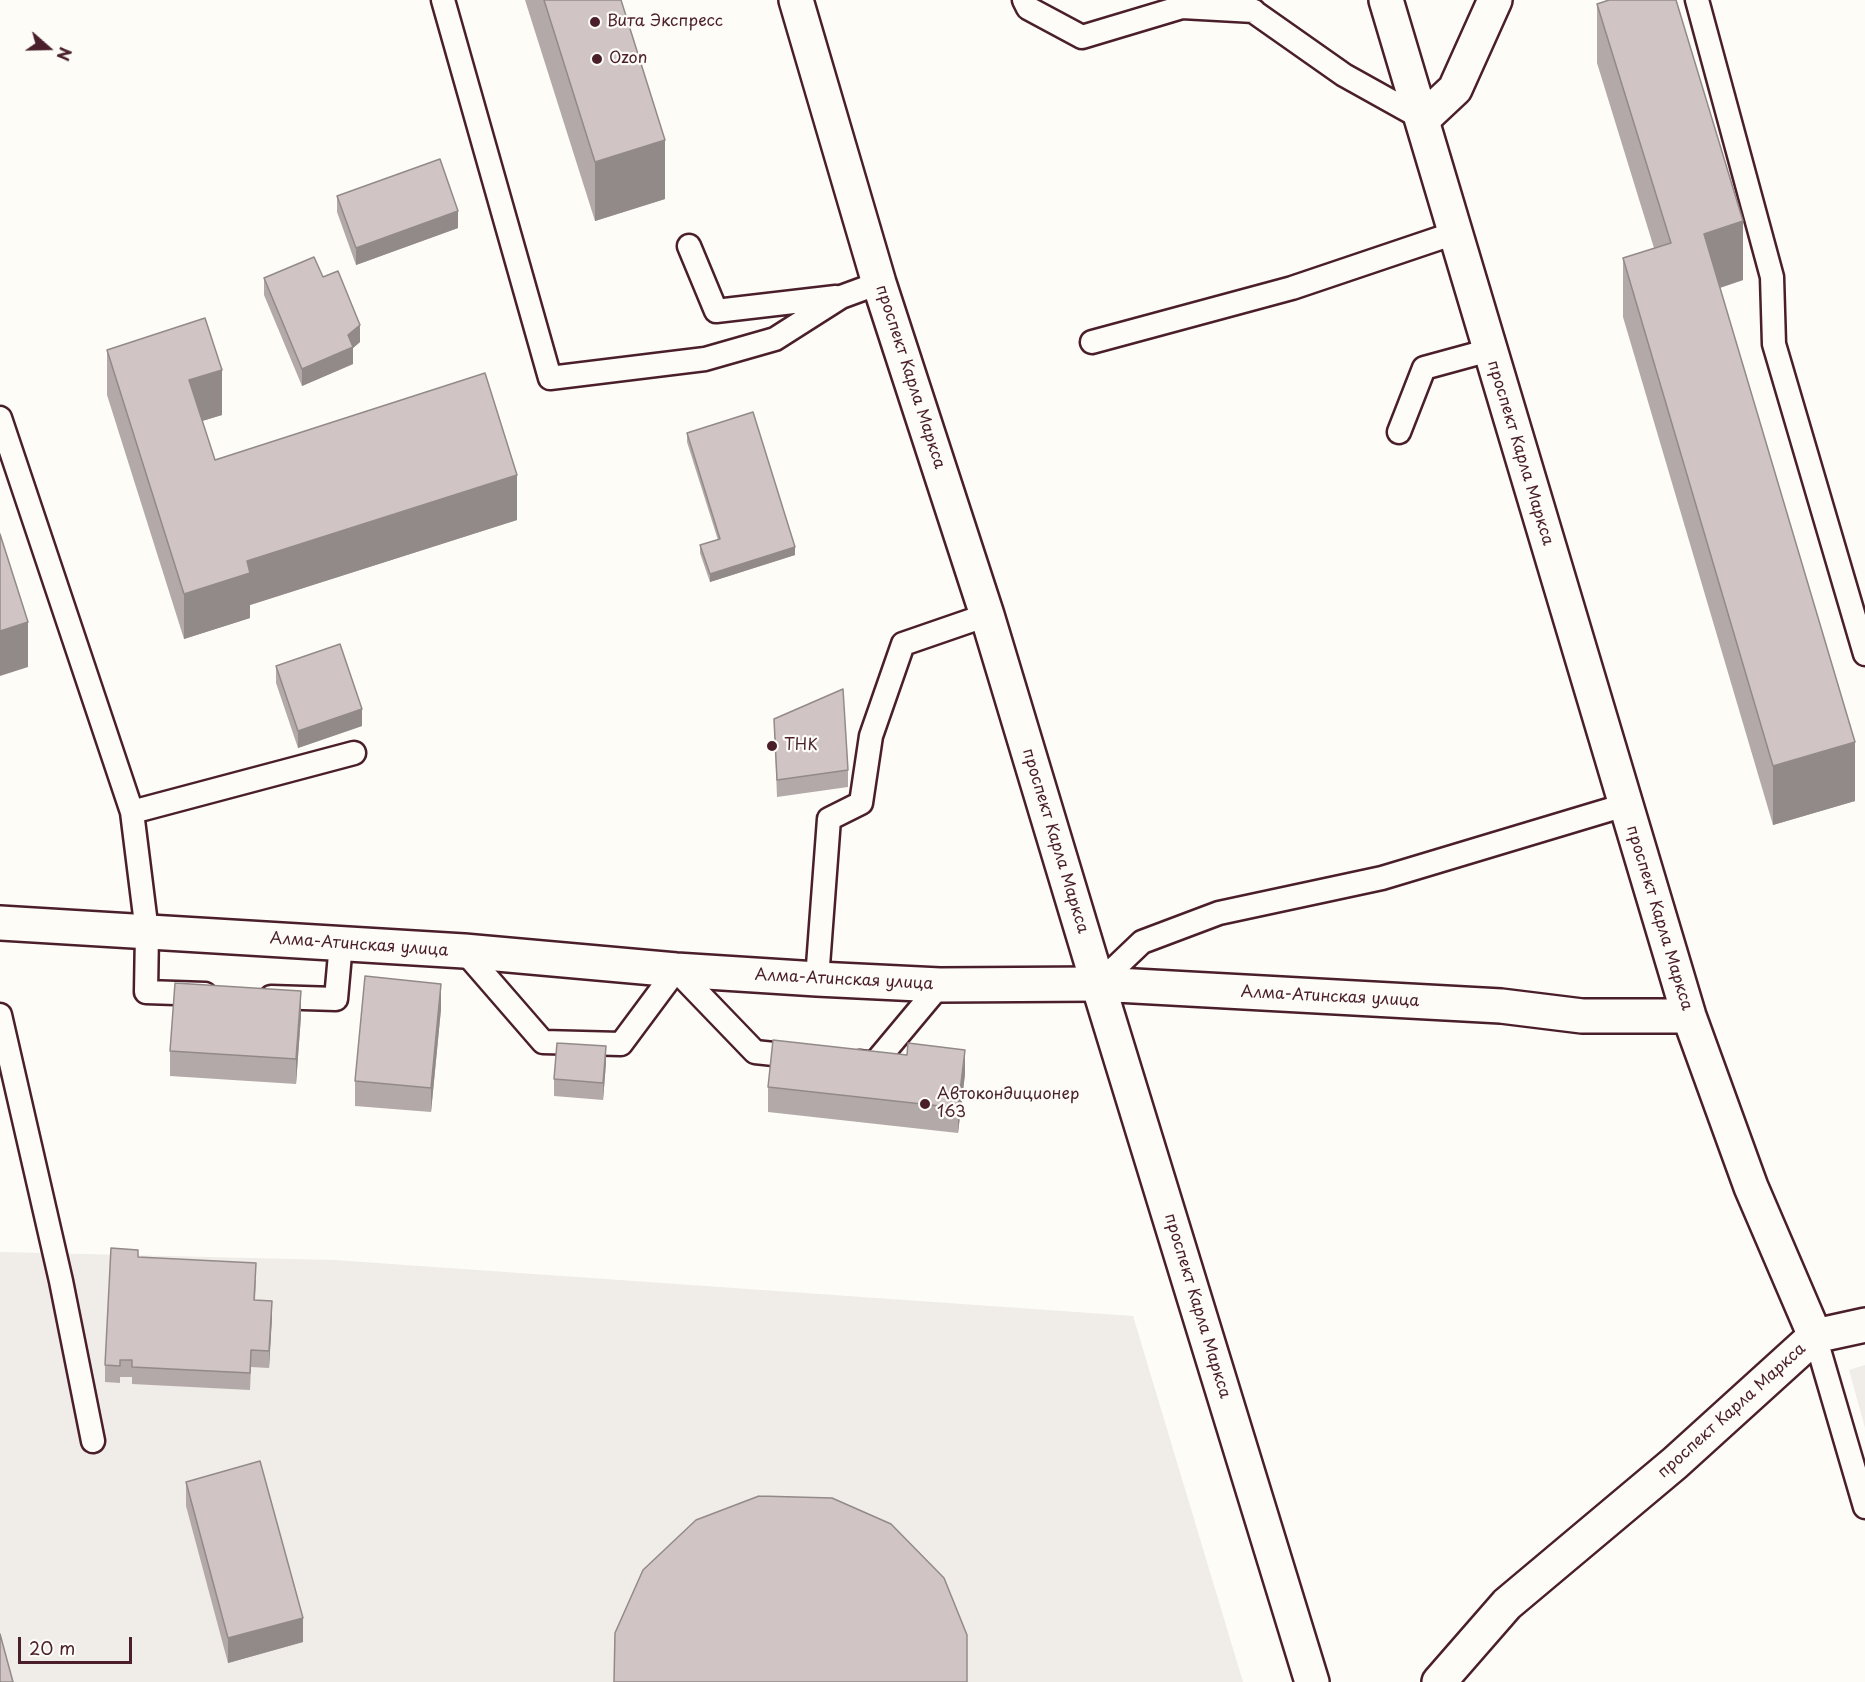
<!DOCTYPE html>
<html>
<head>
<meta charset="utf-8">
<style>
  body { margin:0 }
  #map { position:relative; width:1865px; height:1682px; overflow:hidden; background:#fdfcf7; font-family:"Playpen Sans",sans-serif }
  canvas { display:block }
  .north { position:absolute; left:18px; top:18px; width:60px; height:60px; -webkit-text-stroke:4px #fdfcf7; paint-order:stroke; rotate:110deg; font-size:16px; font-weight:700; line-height:24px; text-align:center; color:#4a1f2b }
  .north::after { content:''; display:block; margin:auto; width:21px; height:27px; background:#4a1f2b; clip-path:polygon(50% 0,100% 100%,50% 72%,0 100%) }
  .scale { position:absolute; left:18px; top:1637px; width:114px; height:27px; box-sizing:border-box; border:3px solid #4a1f2b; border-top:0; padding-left:8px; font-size:18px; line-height:21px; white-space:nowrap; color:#4a1f2b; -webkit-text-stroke:4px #fdfcf7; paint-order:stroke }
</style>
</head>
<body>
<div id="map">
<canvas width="1865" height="1682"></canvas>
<div class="north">N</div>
<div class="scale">20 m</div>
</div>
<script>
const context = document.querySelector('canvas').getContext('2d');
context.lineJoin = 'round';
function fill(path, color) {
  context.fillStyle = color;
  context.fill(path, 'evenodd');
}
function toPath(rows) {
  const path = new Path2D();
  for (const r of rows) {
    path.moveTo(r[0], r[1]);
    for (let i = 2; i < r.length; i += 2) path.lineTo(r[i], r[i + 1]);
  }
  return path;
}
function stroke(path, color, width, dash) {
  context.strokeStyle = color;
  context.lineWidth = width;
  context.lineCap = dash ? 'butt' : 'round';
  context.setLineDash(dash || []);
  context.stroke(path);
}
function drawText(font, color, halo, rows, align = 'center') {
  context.font = font + ' "Playpen Sans",sans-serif';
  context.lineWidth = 4.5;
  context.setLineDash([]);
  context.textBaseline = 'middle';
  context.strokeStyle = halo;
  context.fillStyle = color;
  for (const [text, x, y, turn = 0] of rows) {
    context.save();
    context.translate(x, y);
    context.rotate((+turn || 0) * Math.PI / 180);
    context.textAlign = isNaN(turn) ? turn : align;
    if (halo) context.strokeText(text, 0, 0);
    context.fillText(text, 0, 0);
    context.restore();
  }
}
const built = toPath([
  [0,1252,334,1260,1133,1316,1243,1682,0,1682],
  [1865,1365,1865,1428,1849,1370]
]);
const service = toPath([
  [443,0,550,378,705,359,775,339,841,297,879,283],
  [1024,0,1028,8,1082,37,1182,7,1254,11],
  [1697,0,1772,277,1774,344,1865,654],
  [1243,4,1344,75,1423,119],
  [689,246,716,311,836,297],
  [1092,342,1292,288,1455,233],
  [0,418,132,812,147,932,146,992,205,994],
  [1399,432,1424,368,1490,350],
  [132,812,354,753],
  [464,951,543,1042,621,1044,676,970,755,1052,802,1057],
  [817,979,829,819,861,803,871,736,903,644,987,615],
  [1098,984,1142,942,1219,913,1382,878,1625,805],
  [271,997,336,999,341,943],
  [0,1015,61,1281,93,1441],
  [859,1062,874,1064,940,985],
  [1815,1336,1865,1507]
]);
const minor = toPath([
  [1423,119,1455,89,1495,0]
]);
const tertiary = toPath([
  [0,923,464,951,676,970,817,979,940,985,1098,984]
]);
const secondary = toPath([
  [796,0,879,283,987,615,1098,984,1312,1682],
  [1386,0,1689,1016,1751,1187,1815,1336],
  [1098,984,1501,1006,1582,1016,1689,1016],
  [1439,1682,1507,1604,1675,1463,1815,1336,1865,1325]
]);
const wall = toPath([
  [525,0,621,0,665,199,595,221],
  [1597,4,1743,280,1720,288,1855,801,1773,825,1623,317,1623,258,1654,248,1597,63],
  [337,196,458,228,356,265,337,212],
  [323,277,360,342,353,348,353,364,302,386,264,295,264,278],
  [107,350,222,415,202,421,215,460,517,520,250,605,250,618,184,639,107,395],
  [687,433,795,555,710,582,700,553,700,545,718,540,687,442],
  [276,666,362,726,298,748,276,683],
  [774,719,848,770,848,787,777,797],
  [441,1009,431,1112,355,1106,355,1081],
  [301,1016,296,1084,170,1076,170,1051],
  [606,1063,603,1100,554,1096,554,1079],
  [965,1074,958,1133,768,1112,768,1087],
  [138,1257,256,1280,255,1300,272,1317,269,1368,251,1367,250,1390,132,1384,132,1377,120,1377,120,1383,105,1382,105,1365],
  [186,1482,303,1642,228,1663,186,1506]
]);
const shadedWall = toPath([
  [665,140,665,199,595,221,595,162],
  [458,211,458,228,356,265,356,248],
  [1743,221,1743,280,1704,293,1704,234],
  [360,325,360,342,353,348,353,364,302,386,302,369],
  [222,370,222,415,189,425,189,380],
  [517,475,517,520,250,605,250,618,184,639,184,594,247,561],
  [795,547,795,555,710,582,710,574],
  [28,622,28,667,0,676,0,631],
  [362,709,362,726,298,748,298,731],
  [1855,742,1855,801,1773,825,1773,766],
  [441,984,441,1009,431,1112,431,1088],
  [301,991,301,1016,296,1084,296,1059],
  [606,1046,606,1063,603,1100,603,1083],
  [965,1050,965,1074,958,1133,958,1108],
  [272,1301,272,1317,269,1368,269,1351],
  [303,1618,303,1642,228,1663,228,1638]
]);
const building = toPath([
  [544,0,621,0,665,140,595,162,544,0],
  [1609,0,1676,0,1743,221,1704,234,1855,742,1773,766,1623,258,1671,243,1597,4,1609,0],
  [440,159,458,211,356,248,337,196,440,159],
  [314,257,323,277,338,271,360,325,348,335,353,347,302,369,264,278,314,257],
  [205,318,222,370,189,380,215,460,485,373,517,475,247,561,250,573,184,594,107,350,205,318],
  [753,412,795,547,710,574,700,545,720,539,687,433,753,412],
  [0,534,28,622,0,631,0,534],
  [340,644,362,709,298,731,276,666,340,644],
  [843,689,848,770,777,780,774,719,843,689],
  [365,976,441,984,431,1088,355,1081,365,976],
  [175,983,301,991,296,1059,170,1051,175,983],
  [773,1040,907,1055,908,1043,965,1050,958,1108,768,1087,773,1040],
  [557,1043,606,1046,603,1083,554,1079,557,1043],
  [111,1248,138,1250,138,1257,256,1263,254,1300,272,1301,269,1351,251,1350,250,1373,132,1367,132,1360,120,1360,120,1366,105,1365,111,1248],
  [260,1461,303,1618,228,1638,186,1482,260,1461],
  [759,1496,832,1498,891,1524,944,1578,967,1635,967,1682,614,1682,615,1633,643,1570,696,1520,759,1496],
  [0,1634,13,1682,0,1682,0,1634]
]);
const markers = [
  [595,22,6,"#4a1f2b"],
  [597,59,6,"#4a1f2b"],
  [772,746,6,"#4a1f2b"],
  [925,1104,6,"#4a1f2b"]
];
const poiNames = [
  ["Вита Экспресс",607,22],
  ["Ozon",609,59],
  ["ТНК",784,746],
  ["Автокондиционер",937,1095],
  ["163",937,1113]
];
const streetNames = [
  ["проспект Карла Маркса",910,377,72],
  ["проспект Карла Маркса",1520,453,73],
  ["проспект Карла Маркса",1055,841,73],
  ["проспект Карла Маркса",1659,918,73],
  ["Алма-Атинская улица",359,945,4],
  ["Алма-Атинская улица",844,980,3],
  ["Алма-Атинская улица",1330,997,3],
  ["проспект Карла Маркса",1197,1306,73],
  ["проспект Карла Маркса",1732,1411,-42]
];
fill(built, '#f0ece8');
stroke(service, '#4a1f2b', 27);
stroke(minor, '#4a1f2b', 38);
stroke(tertiary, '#4a1f2b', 38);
stroke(secondary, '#4a1f2b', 38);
stroke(service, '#fdfcf7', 22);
stroke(minor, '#fdfcf7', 33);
stroke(tertiary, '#fdfcf7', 33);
stroke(secondary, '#fdfcf7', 33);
fill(wall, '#b3a9a9');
fill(shadedWall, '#928a89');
fill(building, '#d0c5c4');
stroke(building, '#928a89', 1.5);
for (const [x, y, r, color] of markers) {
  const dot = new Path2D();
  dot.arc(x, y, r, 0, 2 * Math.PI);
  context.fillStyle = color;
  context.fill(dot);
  stroke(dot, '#fdfcf7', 2);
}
drawText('16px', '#4a1f2b', '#fdfcf7', poiNames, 'left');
drawText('16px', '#4a1f2b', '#fdfcf7', streetNames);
</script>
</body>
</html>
